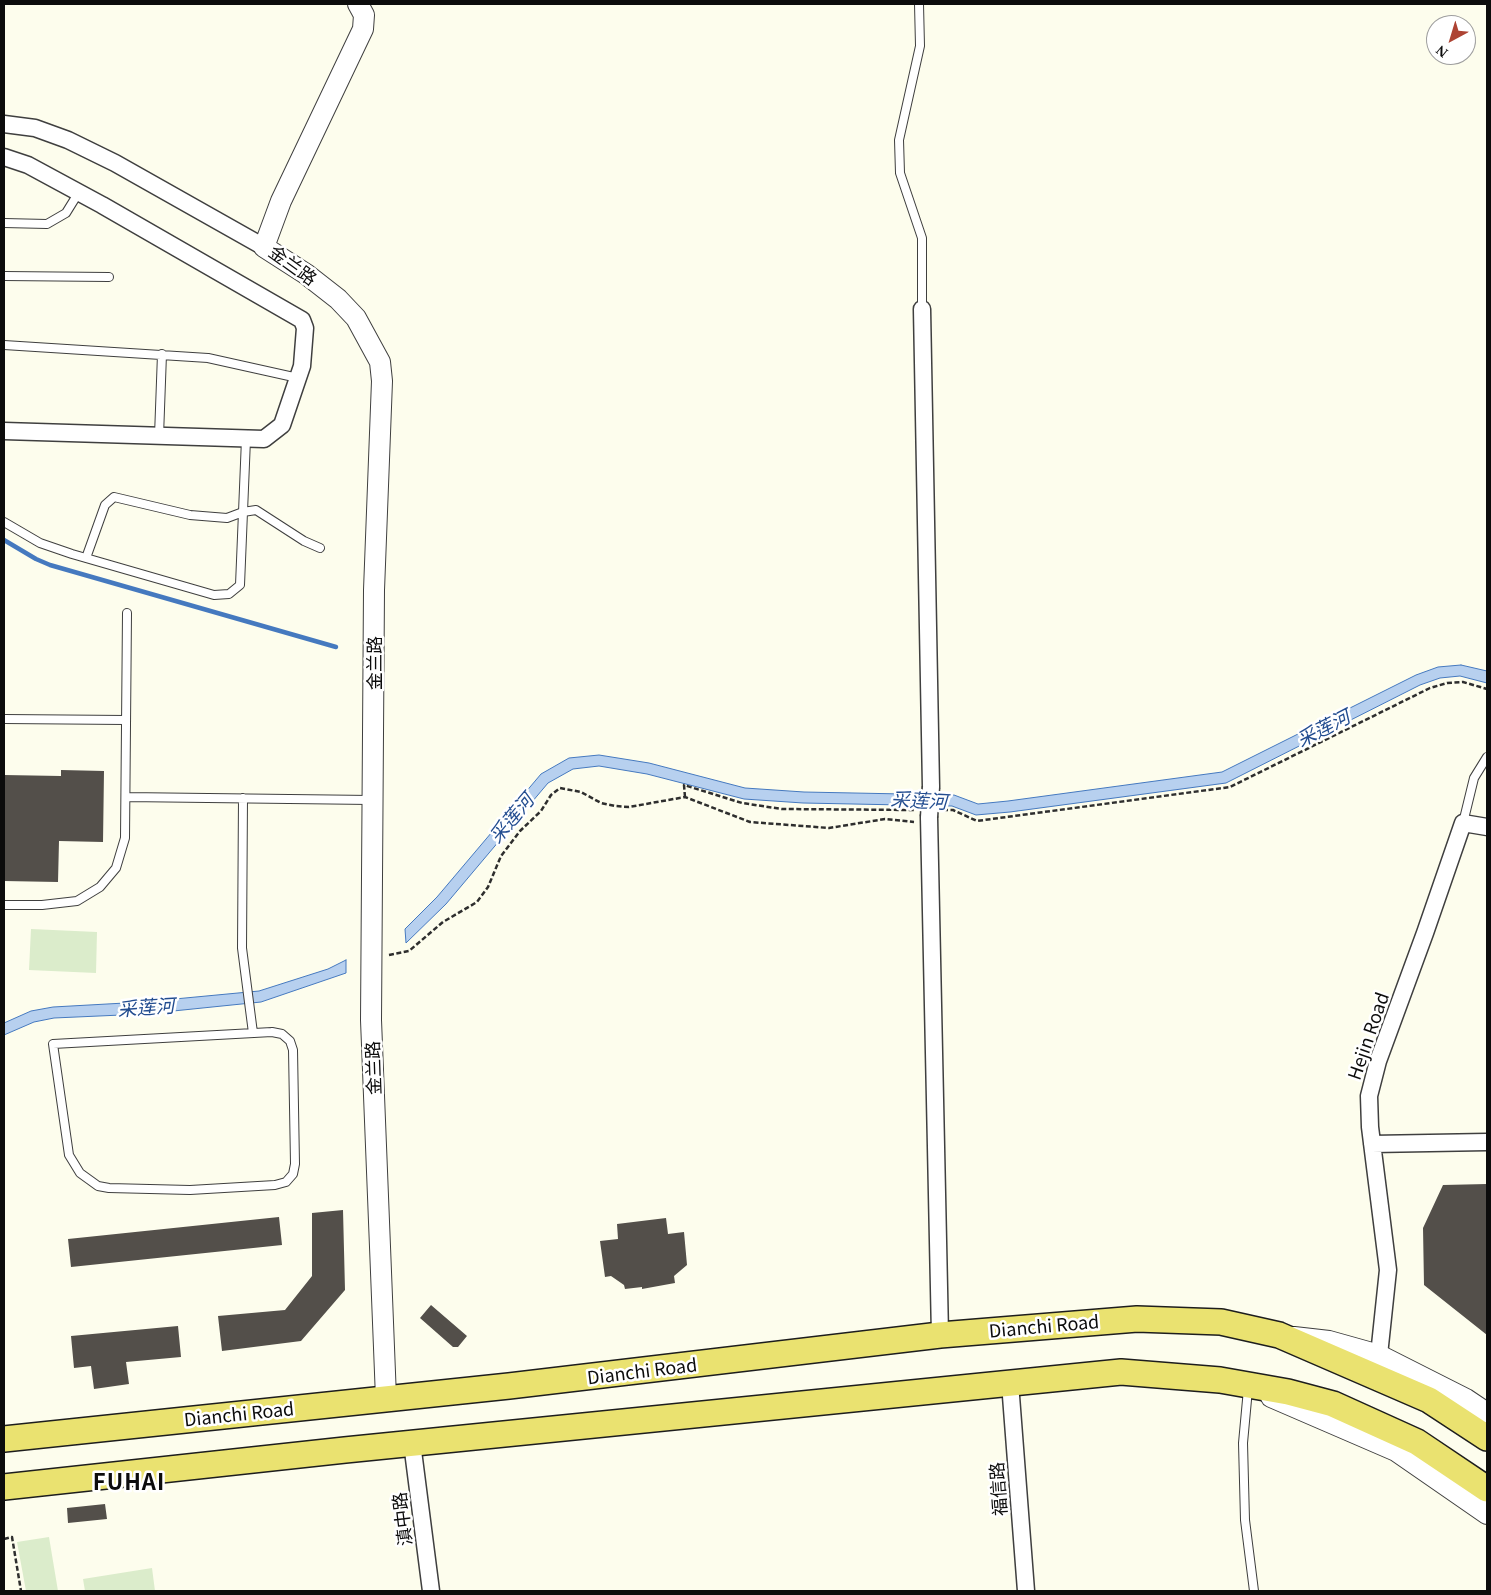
<!DOCTYPE html>
<html>
<head>
<meta charset="utf-8">
<style>
  body { margin:0 }
  #map { position:relative; width:1491px; height:1595px; overflow:hidden; background:#fdfded; font-family:Georgia,serif }
  canvas { display:block }
  .frame { position:absolute; inset:0; border:5px solid #0c0c0c; pointer-events:none }
  .north { position:absolute; left:1426px; top:15px; width:50px; height:50px; box-sizing:border-box; background:#fff; border:1px solid #9e9e9e; border-radius:50%; rotate:219deg; font-size:14px; font-weight:700; line-height:20px; text-align:center; color:#0c0c0c }
  .north::after { content:''; display:block; margin:auto; width:18px; height:22px; background:#ad4333; clip-path:polygon(50% 0,100% 100%,50% 72%,0 100%) }
</style>
</head>
<body>
<div id="map">
<canvas width="1491" height="1595"></canvas>
<div class="frame"></div>
<div class="north">N</div>
</div>
<script>
const context = document.querySelector('canvas').getContext('2d');
context.lineJoin = 'round';
function fill(path, color) {
  context.fillStyle = color;
  context.fill(path, 'evenodd');
}
function toPath(rows) {
  const path = new Path2D();
  for (const r of rows) {
    path.moveTo(r[0], r[1]);
    for (let i = 2; i < r.length; i += 2) path.lineTo(r[i], r[i + 1]);
  }
  return path;
}
function stroke(path, color, width, dash) {
  context.strokeStyle = color;
  context.lineWidth = width;
  context.lineCap = dash ? 'butt' : 'round';
  context.setLineDash(dash || []);
  context.stroke(path);
}
function drawText(font, color, halo, rows, align = 'center') {
  context.font = font + ' Georgia,"Noto Sans SC",serif';
  context.lineWidth = 5;
  context.setLineDash([]);
  context.textBaseline = 'middle';
  context.strokeStyle = halo;
  context.fillStyle = color;
  for (const [text, x, y, turn = 0] of rows) {
    context.save();
    context.translate(x, y);
    context.rotate((+turn || 0) * Math.PI / 180);
    context.textAlign = isNaN(turn) ? turn : align;
    if (halo) context.strokeText(text, 0, 0);
    context.fillText(text, 0, 0);
    context.restore();
  }
}
const pitch = toPath([
  [31,929,97,932,96,973,29,970],
  [49,1537,58,1591,26,1591,17,1542],
  [152,1568,155,1591,85,1591,83,1579]
]);
const water = toPath([
  [1461,665,1487,671,1487,683,1460,676,1440,678,1420,685,1226,783,1010,812,976,815,952,806,803,803,744,799,647,774,599,766,573,769,548,783,446,904,406,943,405,929,437,897,541,774,569,758,599,755,649,763,745,788,804,792,954,795,978,804,1008,801,1222,772,1416,675,1438,667,1461,665],
  [346,960,346,973,261,1002,144,1014,54,1018,34,1022,4,1035,4,1023,31,1011,53,1007,143,1002,259,991,328,969,346,960]
]);
const stream = toPath([
  [4,540,36,559,50,565,336,647]
]);
const building = toPath([
  [61,770,104,771,103,842,59,841,58,882,4,881,4,775,61,776],
  [1487,1184,1487,1335,1424,1285,1423,1228,1443,1185],
  [343,1210,345,1290,301,1341,222,1351,218,1316,285,1310,312,1276,312,1213],
  [279,1217,282,1245,71,1267,68,1239],
  [666,1218,668,1234,684,1232,687,1265,674,1276,675,1283,642,1289,642,1287,625,1289,624,1285,611,1276,605,1277,600,1241,618,1239,617,1224],
  [431,1305,467,1336,458,1347,453,1347,420,1318],
  [178,1326,181,1357,126,1362,129,1384,94,1389,91,1366,74,1368,71,1336],
  [105,1504,107,1519,68,1523,67,1508]
]);
const path = toPath([
  [685,797,684,785,742,803,782,809,915,810],
  [943,810,953,810,977,821,1230,787,1430,688,1447,683,1463,682,1487,689],
  [389,955,409,951,443,922,477,902,488,887,501,856,520,831,541,811,551,795,560,788,581,792,601,803,615,806,629,807,685,797,750,822,829,828,885,819,914,822],
  [4,1539,12,1537,21,1591]
]);
const service = toPath([
  [919,4,920,46,899,140,900,173,922,238,922,309],
  [4,223,47,224,66,213,79,192],
  [4,276,109,277],
  [4,345,208,358,298,378],
  [159,436,162,354],
  [4,522,40,543,72,554,214,595,229,594,240,585,246,439],
  [86,558,105,505,114,497,190,515,227,518,243,512,256,510,304,541,320,548],
  [4,719,126,720],
  [126,797,371,800],
  [243,798,242,948,253,1033],
  [1463,823,1474,778,1487,757],
  [4,905,42,905,77,901,100,887,116,868,125,838,127,613],
  [272,1032,282,1034,290,1041,293,1050,295,1164,293,1174,286,1182,275,1185,190,1190,109,1188,98,1186,80,1173,69,1155,53,1044,272,1032],
  [1248,1389,1243,1443,1245,1520,1254,1591]
]);
const minor = toPath([
  [4,124,35,128,68,140,115,163,264,247],
  [4,157,28,165,102,205,302,320,305,328,302,366,282,425,264,439,4,431],
  [922,309,931,787],
  [929,817,940,1335],
  [1372,1144,1487,1142],
  [1379,1355,1388,1270,1370,1127,1369,1096,1378,1061,1425,933,1463,823,1487,827],
  [1010,1383,1026,1591],
  [412,1443,431,1591]
]);
const tertiary = toPath([
  [358,4,364,15,363,29,281,201,264,247,306,274,338,299,356,318,380,362,382,381,374,590,371,1020,386,1398],
  [1294,1337,1329,1341,1379,1355,1466,1399,1487,1413],
  [1271,1397,1396,1451,1487,1514]
]);
const primary = toPath([
  [4,1439,509,1386,940,1335,1137,1319,1221,1322,1279,1335,1429,1400,1487,1438],
  [4,1487,345,1450,1121,1372,1220,1380,1288,1392,1333,1404,1417,1442,1487,1489]
]);
const minorBridge = toPath([
  [929,817,931,787]
]);
const streetNames = [
  ["金兰路",293,265,36],
  ["金兰路",374,663,-90],
  ["Hejin Road",1368,1036,-71],
  ["金兰路",373,1068,-92],
  ["Dianchi Road",1044,1326,-5],
  ["Dianchi Road",642,1371,-7],
  ["Dianchi Road",239,1414,-6],
  ["福信路",998,1489,-94],
  ["滇中路",402,1519,-97]
];
const waterNames = [
  ["采莲河",1323,728,-27],
  ["采莲河",919,800,3],
  ["采莲河",511,818,-50],
  ["采莲河",146,1007,-4]
];
const districtNames = [
  ["FUHAI",129,1482]
];
fill(pitch, '#dbeccb');
fill(water, '#b7d0ef');
stroke(water, '#4579bf', 1);
stroke(stream, '#4579bf', 4.5);
fill(building, '#534f4a');
stroke(service, '#3f3f3f', 10);
stroke(minor, '#3f3f3f', 19);
stroke(tertiary, '#3f3f3f', 22);
stroke(primary, '#1d1d1d', 28);
stroke(path, '#2e2e2e', 2.5, [5, 2.5]);
stroke(service, '#fff', 8);
stroke(minor, '#fff', 16);
stroke(tertiary, '#fff', 20);
stroke(primary, '#eae270', 25);
stroke(minorBridge, '#3f3f3f', 19, []);
stroke(minorBridge, '#fff', 16);
drawText('18px', '#0c0c0c', '#fff', streetNames);
drawText('italic 19px', '#234d90', '#fff', waterNames);
context.letterSpacing = '1px';
drawText('bold 22px', '#0c0c0c', '#fff', districtNames);
context.letterSpacing = '0px';
</script>
</body>
</html>
